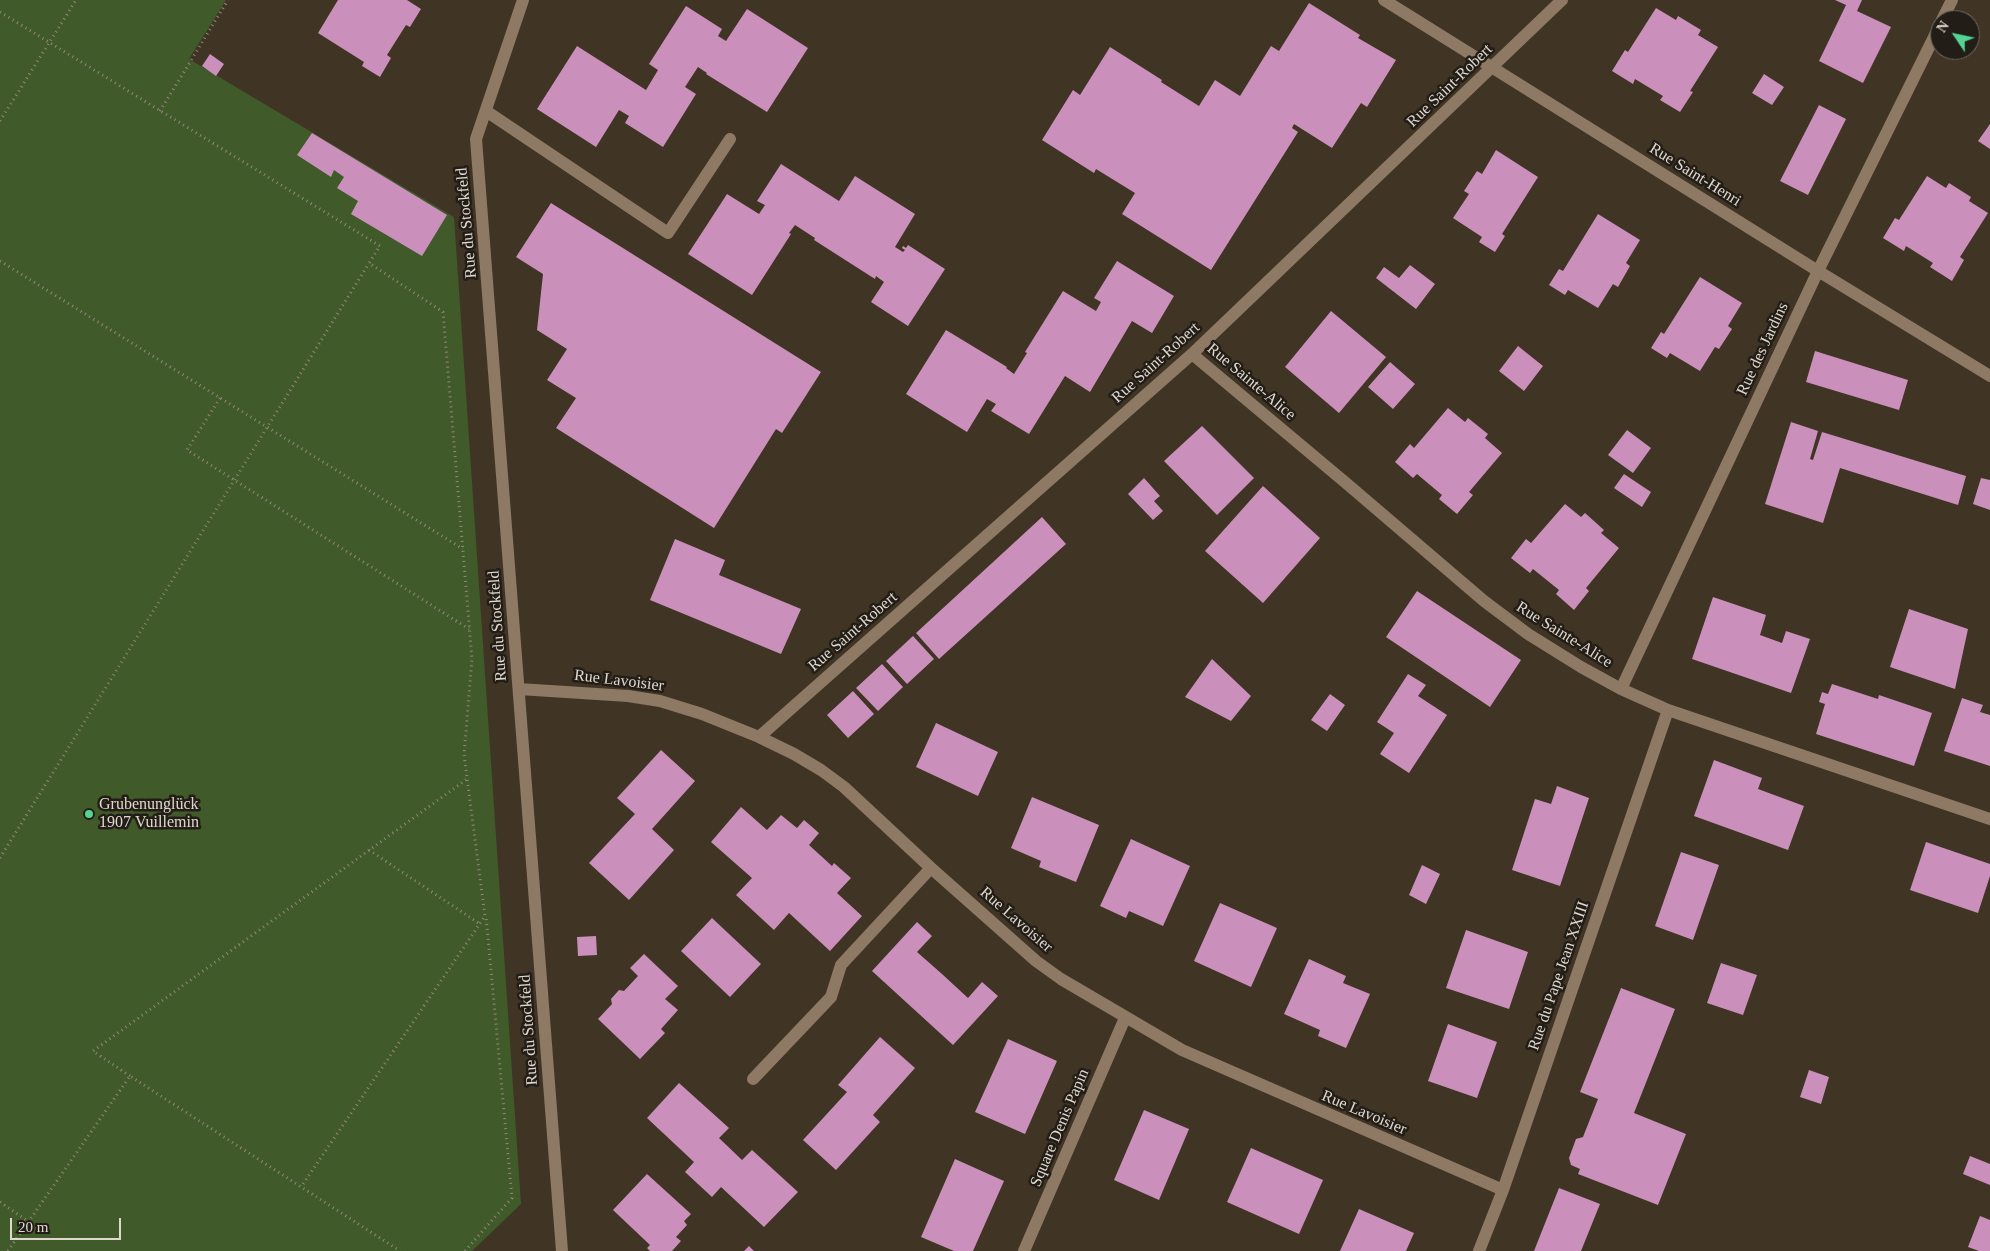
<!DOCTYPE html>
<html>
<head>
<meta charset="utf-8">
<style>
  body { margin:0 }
  #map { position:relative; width:1990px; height:1251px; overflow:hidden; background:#403424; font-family:"Times New Roman",serif }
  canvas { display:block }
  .north { position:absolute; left:1930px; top:10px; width:50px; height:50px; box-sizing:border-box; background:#221d16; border:1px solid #6e6860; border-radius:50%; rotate:304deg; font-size:14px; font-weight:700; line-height:20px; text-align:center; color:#e0d8ce }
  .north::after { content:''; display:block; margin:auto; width:18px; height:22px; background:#55d395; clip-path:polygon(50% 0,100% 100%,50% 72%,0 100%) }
  .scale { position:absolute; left:10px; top:1218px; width:111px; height:22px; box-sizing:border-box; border:2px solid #e0d8ce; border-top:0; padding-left:6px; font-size:15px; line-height:18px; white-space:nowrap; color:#e0d8ce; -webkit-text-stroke:4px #221d16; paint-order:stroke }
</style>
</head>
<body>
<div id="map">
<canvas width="1990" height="1251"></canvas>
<div class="north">N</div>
<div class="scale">20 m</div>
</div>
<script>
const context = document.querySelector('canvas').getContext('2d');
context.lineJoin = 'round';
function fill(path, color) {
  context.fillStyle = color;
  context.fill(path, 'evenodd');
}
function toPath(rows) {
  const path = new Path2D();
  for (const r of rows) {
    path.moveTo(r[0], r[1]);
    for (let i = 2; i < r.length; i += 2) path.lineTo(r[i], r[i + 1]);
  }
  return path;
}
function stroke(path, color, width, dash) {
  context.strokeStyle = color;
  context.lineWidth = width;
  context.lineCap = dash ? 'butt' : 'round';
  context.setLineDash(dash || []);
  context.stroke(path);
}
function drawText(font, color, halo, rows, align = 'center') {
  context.font = font + ' "Times New Roman",serif';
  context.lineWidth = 5;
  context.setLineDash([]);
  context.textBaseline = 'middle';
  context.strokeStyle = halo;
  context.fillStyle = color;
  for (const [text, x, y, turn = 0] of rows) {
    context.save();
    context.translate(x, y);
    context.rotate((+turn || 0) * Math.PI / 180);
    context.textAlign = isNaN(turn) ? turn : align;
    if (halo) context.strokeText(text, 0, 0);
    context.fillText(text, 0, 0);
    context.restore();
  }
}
const green = toPath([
  [0,0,226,0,189,59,454,217,521,1204,472,1251,0,1251]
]);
const building = toPath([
  [338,0,407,0,421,9,410,27,406,25,387,55,391,58,380,77,362,66,364,62,318,33],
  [1835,0,1862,0,1857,11,1891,27,1863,83,1819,61,1846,5],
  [1309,3,1360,35,1358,38,1396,60,1367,107,1361,103,1332,148,1294,124,1292,128,1298,132,1211,270,1122,214,1135,193,1096,169,1094,173,1042,140,1073,90,1080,95,1110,47,1162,80,1161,82,1199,106,1215,80,1240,96,1271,46,1279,51],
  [686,6,722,29,718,36,726,41,747,9,808,48,767,112,706,74,707,73,698,67,685,87,696,94,663,147,625,123,629,116,619,110,596,147,537,109,577,46,646,90,658,70,649,64],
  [1656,8,1676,20,1678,16,1701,30,1698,35,1718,47,1690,91,1693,92,1680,112,1660,100,1663,96,1635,79,1633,84,1612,71,1625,50,1628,52],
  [210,54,224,64,216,76,202,66],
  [1764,74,1784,87,1772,105,1752,93],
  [1819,105,1846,119,1808,195,1780,181],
  [1990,124,1990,149,1978,141],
  [312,133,447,215,422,256,351,214,358,201,337,188,344,177,334,170,331,177,297,155],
  [1496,150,1538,177,1502,234,1505,236,1495,252,1479,242,1482,237,1453,218,1469,194,1464,191,1477,171,1482,174],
  [781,164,839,201,855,176,915,214,895,247,903,252,905,250,902,248,903,246,906,248,908,245,945,269,908,326,871,302,884,282,876,276,875,279,814,240,815,238,795,225,789,233,791,234,752,295,688,254,727,194,759,214,765,205,757,201],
  [1927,176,1946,188,1949,183,1971,197,1969,201,1988,213,1960,257,1964,260,1952,281,1930,267,1933,263,1906,246,1904,251,1883,238,1895,218,1899,220],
  [551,203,821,372,782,433,776,429,714,528,556,428,576,398,547,380,567,349,537,330,543,274,516,257],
  [1598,214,1640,240,1626,263,1630,266,1618,287,1613,284,1598,308,1568,290,1565,295,1549,285,1559,269,1563,271],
  [1117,261,1174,296,1152,333,1132,321,1090,392,1065,376,1029,434,991,411,996,404,987,399,967,432,906,394,946,330,1007,367,1006,368,1014,374,1027,353,1025,352,1063,291,1096,311,1101,302,1094,298],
  [1410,265,1435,284,1416,309,1376,278,1384,267,1399,278],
  [1700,277,1742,303,1728,326,1732,329,1719,349,1715,347,1700,371,1670,353,1667,358,1651,348,1661,332,1664,334],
  [1331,311,1386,357,1339,413,1285,367],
  [1518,346,1543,366,1524,391,1499,371],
  [1815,351,1908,380,1899,410,1806,382],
  [1390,362,1415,384,1393,409,1368,387],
  [1448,408,1465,422,1468,418,1488,434,1485,438,1502,453,1469,492,1473,495,1457,514,1439,499,1442,495,1417,474,1413,478,1395,462,1410,444,1414,448],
  [1791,422,1818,431,1810,459,1813,460,1822,432,1966,476,1958,505,1840,468,1823,523,1765,504],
  [1202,426,1254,478,1217,515,1164,461],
  [1627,430,1651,448,1633,473,1608,455],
  [1624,474,1651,492,1642,507,1614,488],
  [1144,478,1160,496,1154,501,1163,511,1153,520,1128,494],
  [1981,478,1990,480,1990,510,1973,504],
  [1263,486,1320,538,1263,603,1205,551],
  [1565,504,1581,517,1585,513,1604,530,1601,533,1619,548,1586,588,1589,591,1574,610,1556,594,1559,590,1533,569,1530,573,1511,558,1526,539,1531,543],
  [1042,517,1066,544,939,659,916,633],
  [675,539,725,560,719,575,801,609,781,654,650,600],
  [1417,591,1521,660,1490,707,1386,637],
  [1713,597,1766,615,1760,635,1782,643,1786,631,1810,639,1791,693,1692,659],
  [1909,609,1968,629,1955,689,1890,667],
  [913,636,934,659,907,684,886,661],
  [1212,659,1251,696,1231,721,1185,697],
  [882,664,903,687,878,711,856,688],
  [1408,674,1426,685,1418,696,1447,715,1409,773,1380,754,1394,733,1377,722],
  [1832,684,1878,699,1879,695,1932,713,1914,766,1816,734,1825,704,1819,702,1822,692,1828,694],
  [853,691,874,714,848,738,827,715],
  [1330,694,1345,705,1327,731,1311,720],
  [1962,698,1983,705,1980,712,1990,715,1990,766,1944,751],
  [936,723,998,752,978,796,916,767],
  [661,750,695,781,652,829,674,850,629,900,589,863,635,814,617,798],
  [1714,760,1762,778,1758,789,1804,806,1788,850,1694,816],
  [1557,786,1589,798,1560,886,1512,870,1535,799,1551,804],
  [1032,797,1099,825,1076,882,1039,867,1041,861,1011,848],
  [741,807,767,830,781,815,797,828,804,820,819,833,809,845,832,866,834,863,851,878,837,893,862,916,830,951,789,913,774,930,736,895,752,878,711,842],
  [1131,839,1190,866,1163,926,1129,911,1126,918,1100,906],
  [1926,842,1990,864,1990,876,1978,913,1910,890],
  [1681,852,1719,865,1693,940,1655,926],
  [1422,865,1440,874,1426,904,1409,895],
  [1220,903,1277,928,1251,987,1194,961],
  [712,918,761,964,730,997,681,951],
  [917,922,932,936,917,952,942,974,968,998,982,982,998,996,953,1045,872,971],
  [1466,930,1528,952,1509,1009,1446,988],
  [596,936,597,955,578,956,577,937],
  [644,954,678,986,665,999,678,1010,661,1029,665,1033,640,1059,598,1019,612,1004,611,999,619,990,624,991,638,976,630,968],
  [1309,959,1346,976,1343,983,1370,994,1346,1048,1318,1036,1320,1030,1284,1014],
  [1721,963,1757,975,1743,1015,1707,1003],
  [1621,988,1675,1009,1634,1113,1686,1134,1658,1205,1578,1174,1580,1169,1571,1165,1569,1158,1576,1139,1583,1137,1598,1099,1580,1092],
  [1448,1024,1497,1042,1477,1098,1428,1081],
  [880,1037,915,1068,873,1115,880,1122,836,1170,803,1140,847,1092,838,1085],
  [1008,1039,1057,1061,1025,1134,975,1112],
  [1809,1070,1829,1077,1821,1104,1800,1097],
  [679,1083,729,1128,719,1138,742,1160,752,1150,798,1192,764,1227,721,1187,712,1197,685,1172,694,1162,647,1118],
  [1144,1110,1189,1129,1159,1200,1114,1180],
  [1251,1148,1323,1180,1299,1234,1227,1202],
  [1970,1156,1990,1164,1990,1185,1963,1174],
  [955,1159,1004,1181,973,1251,954,1251,921,1237],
  [647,1174,691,1214,684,1221,687,1225,676,1237,681,1241,672,1251,650,1251,647,1248,650,1245,613,1210],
  [1559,1188,1600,1204,1581,1251,1534,1251],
  [1359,1209,1414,1233,1406,1251,1340,1251],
  [1980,1216,1990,1220,1990,1251,1979,1251,1968,1247],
  [749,1246,754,1251,744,1251]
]);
const path = toPath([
  [0,12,380,246,369,263,443,312,472,659,464,755,485,916,301,1187],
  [160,111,228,0],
  [0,121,76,0],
  [0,261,463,549],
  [220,398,187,450,469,629],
  [369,850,480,924],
  [0,858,369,263],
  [130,1076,93,1051,467,779],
  [0,1202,29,1222],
  [8,1251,130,1076,400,1251],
  [465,1251,512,1198,486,916]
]);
const minor = toPath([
  [523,0,476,139,562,1251],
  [1384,0,1818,271,1990,376],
  [1942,20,1952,0],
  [486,111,668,233,730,139],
  [1192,354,1346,483,1484,601,1528,634,1581,667,1621,689,1668,710,1990,819],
  [519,689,628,696,660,701,702,714,759,737,794,754,821,770,844,787,931,868,1036,961,1061,979,1182,1050,1503,1190],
  [1621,689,1818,271,1940,25],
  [759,737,1192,354,1562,0],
  [753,1079,831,997,841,965,931,868],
  [1024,1251,1125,1018],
  [1479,1251,1503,1190,1668,710]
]);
const markers = [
  [89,814,5,"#55d395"]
];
const streetNames = [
  ["Rue Saint-Robert",1450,86,-44],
  ["Rue Saint-Henri",1695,175,32],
  ["Rue du Stockfeld",467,223,-95],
  ["Rue des Jardins",1763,349,-65],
  ["Rue Saint-Robert",1156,363,-42],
  ["Rue Sainte-Alice",1251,382,40],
  ["Rue du Stockfeld",498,626,-94],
  ["Rue Saint-Robert",853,632,-41],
  ["Rue Sainte-Alice",1564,635,32],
  ["Rue Lavoisier",619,681,7],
  ["Rue Lavoisier",1016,920,41],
  ["Rue du Pape Jean XXIII",1559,976,-71],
  ["Rue du Stockfeld",529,1030,-94],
  ["Rue Lavoisier",1364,1113,23],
  ["Square Denis Papin",1060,1128,-67]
];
const poiNames = [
  ["Grubenunglück",99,805],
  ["1907 Vuillemin",99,823]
];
fill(green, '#405a2a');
fill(building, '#ca90bb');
stroke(path, '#93897c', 3, [1, 4]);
stroke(minor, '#8e7964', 12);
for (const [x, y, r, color] of markers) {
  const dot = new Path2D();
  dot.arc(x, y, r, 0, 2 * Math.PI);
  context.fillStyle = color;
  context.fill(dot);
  stroke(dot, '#221d16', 2);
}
drawText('16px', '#e0d8ce', '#221d16', streetNames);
drawText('16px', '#e0d8ce', '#221d16', poiNames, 'left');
</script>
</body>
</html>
